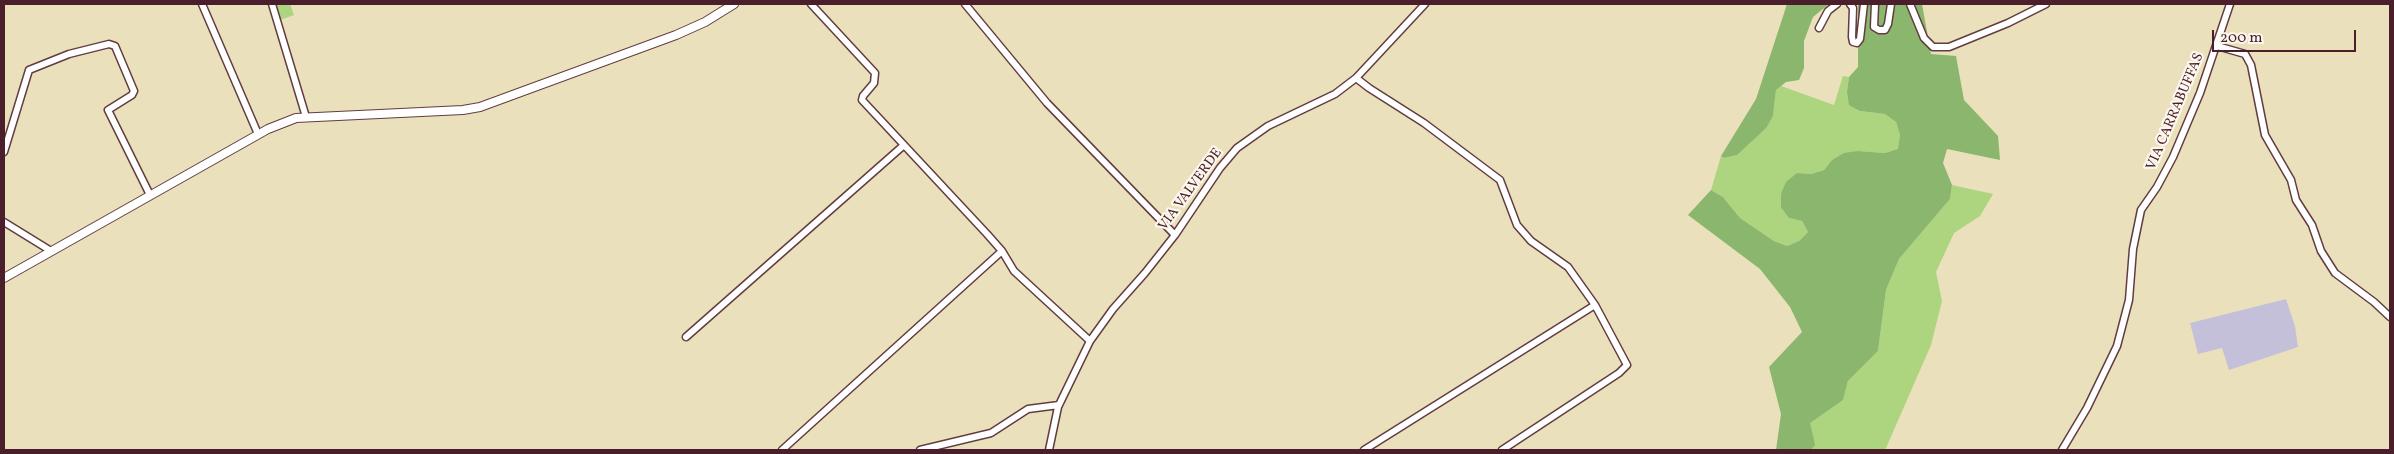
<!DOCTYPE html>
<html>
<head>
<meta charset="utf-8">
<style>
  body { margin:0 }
  #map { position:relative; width:2394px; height:454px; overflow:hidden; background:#ebe0bc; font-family:Vollkorn,serif }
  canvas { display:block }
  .frame { position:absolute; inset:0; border:5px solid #4a1f2b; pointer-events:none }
  .scale { position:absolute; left:2212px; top:30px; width:144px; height:22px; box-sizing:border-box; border:2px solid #4a1f2b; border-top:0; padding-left:6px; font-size:15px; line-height:18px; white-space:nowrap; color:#4a1f2b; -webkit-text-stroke:4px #fbf7ec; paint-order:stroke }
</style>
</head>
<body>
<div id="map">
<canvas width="2394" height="454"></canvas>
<div class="frame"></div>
<div class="scale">200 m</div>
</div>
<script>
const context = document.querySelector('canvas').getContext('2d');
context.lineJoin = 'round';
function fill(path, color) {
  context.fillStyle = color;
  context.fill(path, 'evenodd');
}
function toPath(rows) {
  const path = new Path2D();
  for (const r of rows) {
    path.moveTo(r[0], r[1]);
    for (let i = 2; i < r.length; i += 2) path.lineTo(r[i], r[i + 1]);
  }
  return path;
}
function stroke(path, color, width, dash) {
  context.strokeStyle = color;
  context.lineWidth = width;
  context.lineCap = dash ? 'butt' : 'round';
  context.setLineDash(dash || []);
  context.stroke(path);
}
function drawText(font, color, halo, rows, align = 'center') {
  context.font = font + ' Vollkorn,serif';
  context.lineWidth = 4.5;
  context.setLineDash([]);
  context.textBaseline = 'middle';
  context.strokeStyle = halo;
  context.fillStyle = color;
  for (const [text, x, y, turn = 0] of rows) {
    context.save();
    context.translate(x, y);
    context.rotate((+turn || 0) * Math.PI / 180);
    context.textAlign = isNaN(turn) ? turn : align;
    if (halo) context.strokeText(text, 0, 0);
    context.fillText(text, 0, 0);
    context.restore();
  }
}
const industrial = toPath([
  [2286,299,2295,326,2298,347,2229,370,2222,348,2198,354,2190,323]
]);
const green = toPath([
  [274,4,290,4,294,15,280,20],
  [1843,76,1849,77,1847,91,1860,111,1885,114,1896,122,1900,135,1899,149,1885,153,1858,151,1832,160,1824,170,1811,174,1797,173,1789,218,1802,221,1808,232,1799,241,1787,246,1774,241,1740,218,1723,197,1711,190,1721,156,1724,158,1737,155,1773,116,1776,90,1781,86,1834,105],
  [1952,185,1993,194,1980,216,1954,233,1936,272,1942,301,1931,345,1886,448,1884,450,1811,450,1814,445,1809,423,1843,400,1848,381,1878,351,1886,290,1899,259,1950,199]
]);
const forest = toPath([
  [1787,4,1829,4,1813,17,1804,41,1804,68,1799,80,1786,82,1776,90,1773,116,1766,128,1737,155,1724,158,1721,156,1756,99],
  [1858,4,1922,4,1931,54,1956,56,1964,100,1998,136,2000,160,1947,149,1943,163,1952,185,1950,199,1899,259,1886,290,1878,351,1848,381,1843,400,1810,423,1815,445,1811,450,1776,450,1781,414,1769,367,1802,332,1790,307,1760,269,1688,215,1711,190,1723,197,1740,218,1774,241,1787,246,1799,241,1808,232,1802,221,1789,218,1781,207,1781,194,1786,182,1797,173,1811,174,1824,170,1832,160,1844,153,1858,151,1885,153,1898,149,1900,135,1896,122,1885,114,1860,111,1849,105,1847,91,1849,77,1858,67]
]);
const minor = toPath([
  [202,4,258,134],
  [272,4,306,117],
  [811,4,875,73,874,83,863,96,862,100,987,234,1002,251,1014,271,1090,341],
  [965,4,1047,103,1175,235],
  [1850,4,1853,8,1852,37,1853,42,1857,43,1860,39,1864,4],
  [1875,4,1874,27,1879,30,1885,30,1888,24,1891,4],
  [1910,4,1924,38,1933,47,1949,47,2008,23,2046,4],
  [1819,28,1828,11,1837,4],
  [2217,46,2245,54,2251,65,2265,135,2291,180,2296,200,2312,225,2321,251,2335,273,2374,302,2390,317],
  [1356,78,1369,88,1424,123,1500,180,1517,225,1531,241,1568,267,1595,305,1627,365,1619,373,1502,450],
  [4,152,29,70,69,54,109,44,115,46,134,91,132,95,108,110,150,195],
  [4,222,51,251],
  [686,337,904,145],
  [782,450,1002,251],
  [920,450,991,433,1028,409,1059,405],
  [1049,450,1058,407,1090,341,1113,309,1145,273,1175,235,1220,168,1237,148,1268,126,1335,94,1356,78,1425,4],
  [1364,450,1595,305],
  [2062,450,2087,408,2117,346,2129,300,2133,249,2141,210,2157,187,2173,157,2200,93,2230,4]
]);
const major = toPath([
  [4,278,268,129,296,118,463,110,480,107,676,35,705,22,734,4]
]);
const streetNames = [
  ["VIA CARRABUFFAS",2176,112,-67],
  ["VIA VALVERDE",1191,190,-54]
];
fill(industrial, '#c5c0da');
fill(green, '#add47e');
fill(forest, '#8ab66d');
stroke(minor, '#623c41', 9);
stroke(major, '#623c41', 10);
stroke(minor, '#fff', 6);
stroke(major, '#fff', 8);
drawText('14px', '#4a1f2b', '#fbf7ec', streetNames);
</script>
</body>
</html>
